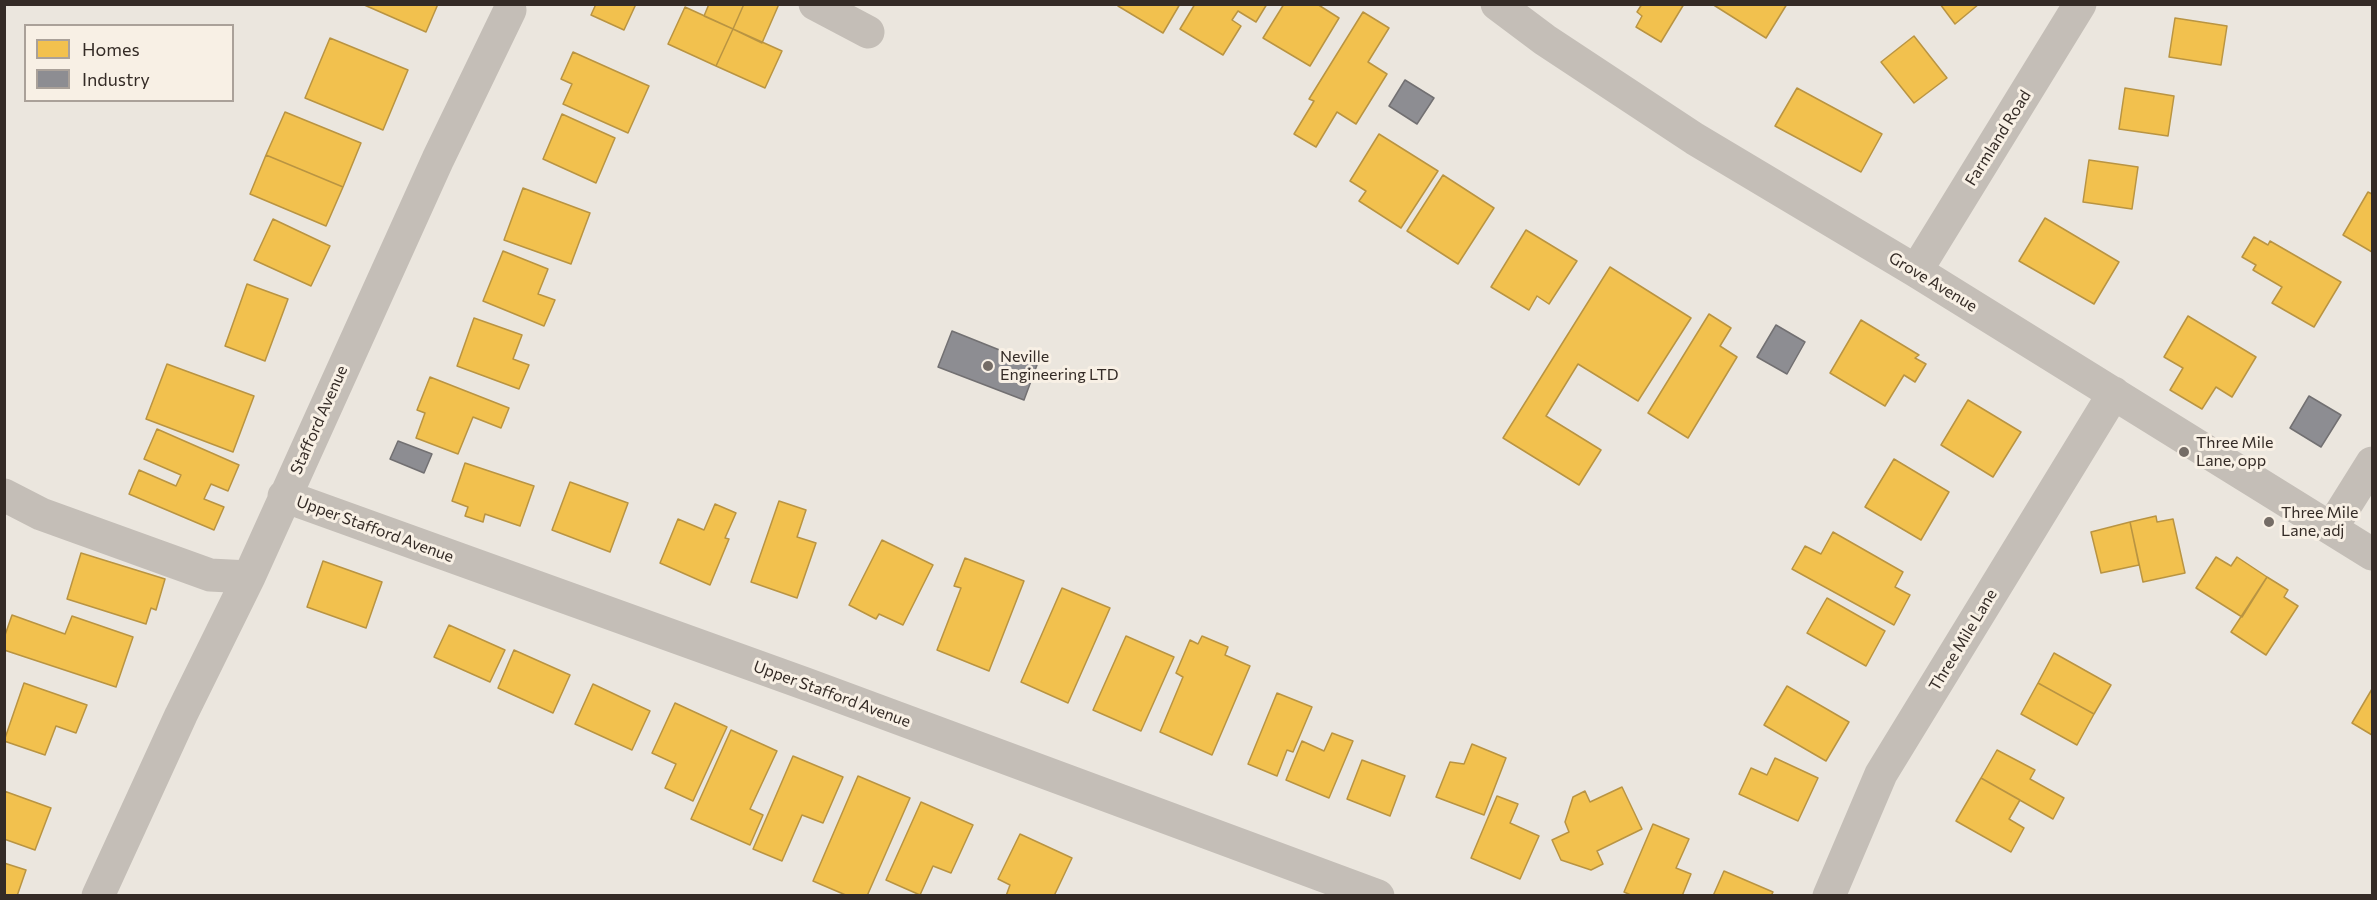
<!DOCTYPE html>
<html>
<head>
<meta charset="utf-8">
<style>
  body { margin:0 }
  #map { position:relative; width:2377px; height:900px; overflow:hidden; background:#ebe6de; font-family:Commissioner,sans-serif }
  canvas { display:block }
  .frame { position:absolute; inset:0; border:6px solid #342b26; pointer-events:none }
  .legend { position:absolute; left:24px; top:24px; width:210px; height:78px; box-sizing:border-box; background:#f8f0e5; border:2px solid #aaa199; margin:0; padding:8px 10px; list-style:none; font-size:18px; color:#342b26 }
  .legend li { display:flex; align-items:center; gap:12px; height:30px }
  .legend b { width:30px; border:2px solid #aaa199 }
</style>
</head>
<body>
<div id="map">
<canvas width="2377" height="900"></canvas>
<div class="frame"></div>
<ul class="legend">
<li><b style="height:16px;background:#f2c14e"></b>Homes</li>
<li><b style="height:16px;background:#8d8d92"></b>Industry</li>
</ul>
</div>
<script>
const context = document.querySelector('canvas').getContext('2d');
context.lineJoin = 'round';
function fill(path, color) {
  context.fillStyle = color;
  context.fill(path, 'evenodd');
}
function toPath(rows) {
  const path = new Path2D();
  for (const r of rows) {
    path.moveTo(r[0], r[1]);
    for (let i = 2; i < r.length; i += 2) path.lineTo(r[i], r[i + 1]);
  }
  return path;
}
function stroke(path, color, width, dash) {
  context.strokeStyle = color;
  context.lineWidth = width;
  context.lineCap = dash ? 'butt' : 'round';
  context.setLineDash(dash || []);
  context.stroke(path);
}
function drawText(font, color, halo, rows, align = 'center') {
  context.font = font + ' Commissioner,sans-serif';
  context.lineWidth = 6;
  context.setLineDash([]);
  context.textBaseline = 'middle';
  context.strokeStyle = halo;
  context.fillStyle = color;
  for (const [text, x, y, turn = 0] of rows) {
    context.save();
    context.translate(x, y);
    context.rotate((+turn || 0) * Math.PI / 180);
    context.textAlign = isNaN(turn) ? turn : align;
    if (halo) context.strokeText(text, 0, 0);
    context.fillText(text, 0, 0);
    context.restore();
  }
}
const homes = toPath([
  [362,4,438,4,426,32,362,4],
  [596,4,636,4,624,30,591,15,596,4],
  [709,4,744,4,733,29,704,16,709,4],
  [744,4,779,4,762,43,733,29,744,4],
  [1119,4,1180,4,1163,33,1118,6,1119,4],
  [1195,4,1267,4,1256,22,1238,11,1232,20,1241,26,1223,55,1180,29,1195,4],
  [1284,4,1317,4,1339,18,1310,66,1263,38,1284,4],
  [1642,4,1684,4,1661,42,1636,27,1642,16,1637,12,1642,4],
  [1712,4,1787,4,1766,38,1712,4],
  [1940,4,1979,4,1955,24,1940,4],
  [685,7,733,29,716,66,668,44,685,7],
  [1363,12,1389,28,1368,62,1387,74,1356,124,1337,112,1316,147,1294,134,1314,101,1309,99,1363,12],
  [2175,18,2227,26,2221,65,2169,57,2175,18],
  [733,29,782,51,765,88,716,66,733,29],
  [1914,36,1947,78,1914,103,1881,62,1914,36],
  [330,38,408,70,383,130,305,98,330,38],
  [573,52,649,86,628,133,563,104,572,84,561,79,573,52],
  [1797,88,1882,134,1861,172,1775,126,1797,88],
  [2125,88,2174,96,2168,136,2119,129,2125,88],
  [285,112,361,143,343,187,266,155,285,112],
  [562,114,615,138,596,183,543,159,562,114],
  [1379,134,1438,171,1401,228,1359,201,1366,191,1350,181,1379,134],
  [266,155,343,187,326,226,250,194,266,155],
  [2089,160,2138,167,2132,209,2083,202,2089,160],
  [1443,175,1494,208,1458,264,1407,231,1443,175],
  [523,188,590,213,571,264,504,240,523,188],
  [2368,192,2372,194,2372,252,2343,235,2368,192],
  [2045,218,2119,262,2094,304,2019,261,2045,218],
  [273,219,330,246,311,286,254,260,273,219],
  [1526,230,1577,261,1549,304,1537,296,1529,310,1491,287,1526,230],
  [2254,237,2268,245,2270,241,2341,282,2314,327,2272,303,2282,287,2253,270,2256,265,2242,257,2254,237],
  [503,251,548,269,538,294,555,300,544,326,483,301,503,251],
  [1610,267,1691,318,1638,401,1578,364,1546,416,1601,450,1579,485,1503,438,1610,267],
  [247,284,288,299,265,361,225,346,247,284],
  [1709,314,1731,328,1720,346,1737,357,1688,438,1648,413,1709,314],
  [2188,316,2256,357,2232,397,2216,387,2202,409,2170,390,2183,368,2164,357,2188,316],
  [474,318,522,335,513,359,529,365,519,389,457,366,474,318],
  [1861,320,1919,355,1915,358,1926,364,1915,382,1904,375,1885,406,1830,373,1861,320],
  [167,364,254,396,233,452,146,419,167,364],
  [430,377,509,408,501,428,473,417,458,454,416,438,425,413,417,410,430,377],
  [1968,400,2021,432,1993,477,1941,445,1968,400],
  [157,429,239,465,228,491,211,484,204,499,224,507,214,530,129,494,139,470,176,486,181,475,144,459,157,429],
  [1894,459,1949,492,1921,540,1865,507,1894,459],
  [465,463,534,486,520,526,485,514,483,522,465,516,468,507,452,501,465,463],
  [570,482,628,503,610,552,552,530,570,482],
  [779,501,806,510,797,537,816,543,797,598,751,582,779,501],
  [715,504,736,513,725,538,729,539,710,585,660,563,678,519,704,530,715,504],
  [2156,516,2157,522,2173,519,2185,573,2143,582,2130,522,2156,516],
  [2130,522,2139,565,2101,573,2091,532,2130,522],
  [1833,532,1903,572,1895,587,1910,595,1894,625,1792,569,1805,546,1821,554,1833,532],
  [882,540,933,565,903,625,879,614,876,619,849,605,882,540],
  [81,553,165,579,156,610,151,608,146,624,67,599,81,553],
  [2216,557,2231,566,2237,557,2267,577,2242,617,2196,588,2216,557],
  [965,558,1024,581,989,671,937,650,961,588,954,586,965,558],
  [323,561,382,582,366,628,307,607,323,561],
  [2267,577,2288,590,2284,597,2298,606,2266,655,2231,632,2267,577],
  [1062,588,1110,608,1068,703,1021,682,1062,588],
  [1827,598,1885,631,1866,666,1807,633,1827,598],
  [12,615,65,634,72,616,133,637,116,687,4,650,4,638,12,615],
  [449,625,505,650,490,682,434,657,449,625],
  [1126,636,1174,657,1141,731,1093,710,1126,636],
  [1202,636,1228,647,1225,655,1250,666,1212,755,1160,732,1183,677,1176,673,1190,640,1198,644,1202,636],
  [514,650,570,675,553,713,498,688,514,650],
  [2054,653,2111,685,2094,714,2038,683,2054,653],
  [24,683,87,705,76,733,56,726,45,755,4,741,24,683],
  [2038,683,2094,714,2077,745,2021,714,2038,683],
  [593,684,650,711,632,750,575,724,593,684],
  [1787,686,1849,722,1826,761,1764,725,1787,686],
  [2372,689,2372,735,2352,723,2372,689],
  [1277,693,1312,707,1293,752,1287,750,1277,776,1248,764,1277,693],
  [675,703,727,727,693,801,665,788,676,764,652,753,675,703],
  [731,730,777,751,750,809,763,815,750,845,691,819,731,730],
  [1332,733,1353,741,1329,798,1286,780,1302,741,1324,751,1332,733],
  [1472,744,1506,758,1484,815,1436,797,1450,762,1464,764,1472,744],
  [1997,750,2035,770,2030,779,2064,798,2053,819,1981,778,1997,750],
  [793,756,843,777,823,823,802,815,782,861,753,849,793,756],
  [1775,758,1818,778,1798,821,1739,794,1751,768,1767,775,1775,758],
  [1362,760,1405,776,1390,816,1347,799,1362,760],
  [858,776,910,798,867,896,848,896,813,881,858,776],
  [1981,778,2020,800,2009,819,2024,828,2011,852,1956,821,1981,778],
  [1622,787,1642,829,1597,851,1603,864,1591,870,1561,860,1552,840,1569,832,1565,822,1573,797,1585,791,1590,802,1622,787],
  [4,791,51,808,35,850,4,839,4,791],
  [1497,796,1518,804,1510,823,1539,836,1520,879,1471,858,1497,796],
  [921,802,973,825,951,873,933,866,920,895,886,880,921,802],
  [1653,824,1689,839,1676,868,1691,874,1682,896,1633,896,1624,892,1653,824],
  [1020,834,1072,858,1054,896,1006,896,1010,885,998,879,1020,834],
  [4,863,26,870,17,896,4,896,4,863],
  [1724,871,1773,892,1771,896,1713,896,1724,871]
]);
const industry = toPath([
  [1405,80,1434,98,1417,124,1389,106,1405,80],
  [1776,325,1805,342,1787,374,1757,357,1776,325],
  [952,331,1037,365,1024,400,938,367,952,331],
  [2309,396,2341,415,2321,447,2290,428,2309,396],
  [398,441,432,454,424,473,390,459,398,441]
]);
const minor = toPath([
  [815,4,868,32],
  [1497,4,1545,40,1695,139,1916,271,2372,554],
  [1916,271,2080,4],
  [4,495,41,514,210,575,249,577],
  [284,496,806,684,1378,896],
  [2332,527,2372,463],
  [98,896,181,715,249,577,438,159,510,10],
  [1829,896,1881,774,2114,393]
]);
const markers = [
  [988,366,6,"#746c66"],
  [2184,452,6,"#746c66"],
  [2269,522,6,"#746c66"]
];
const streetNames = [
  ["Farmland Road",1998,138,-58],
  ["Grove Avenue",1933,282,31],
  ["Stafford Avenue",319,420,-66],
  ["Upper Stafford Avenue",375,529,20],
  ["Three Mile Lane",1963,640,-59],
  ["Upper Stafford Avenue",832,694,20]
];
const poiNames = [
  ["Neville",1000,357],
  ["Engineering LTD",1000,375],
  ["Three Mile",2196,443],
  ["Lane, opp",2196,461],
  ["Three Mile",2281,513],
  ["Lane, adj",2281,531]
];
fill(homes, '#f2c14e');
stroke(homes, '#b99442', 1.5);
fill(industry, '#8d8d92');
stroke(industry, '#727072', 1.5);
stroke(minor, '#c4beb7', 33);
for (const [x, y, r, color] of markers) {
  const dot = new Path2D();
  dot.arc(x, y, r, 0, 2 * Math.PI);
  context.fillStyle = color;
  context.fill(dot);
  stroke(dot, '#f8f0e5', 2);
}
drawText('16px', '#342b26', '#f8f0e5', streetNames);
drawText('16px', '#342b26', '#f8f0e5', poiNames, 'left');
</script>
</body>
</html>
